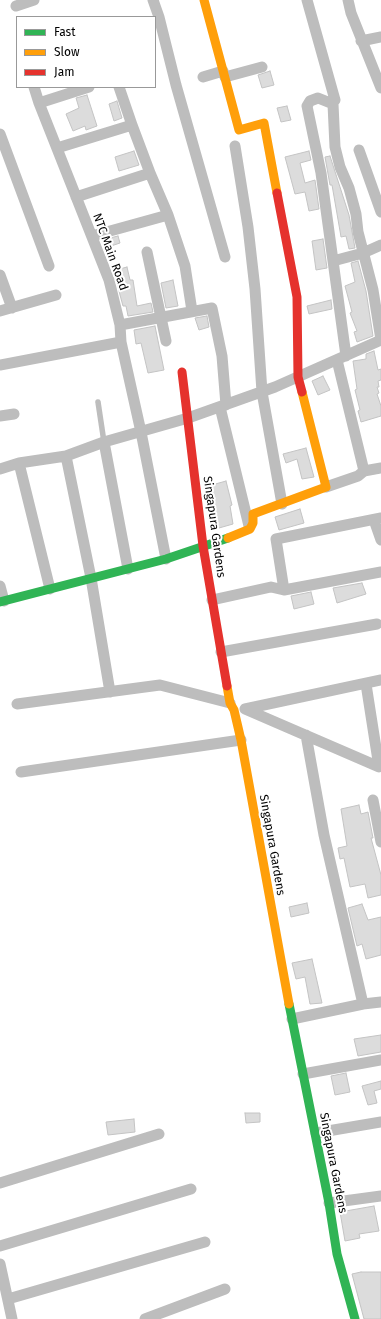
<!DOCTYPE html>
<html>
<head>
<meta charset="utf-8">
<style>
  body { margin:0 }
  #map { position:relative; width:381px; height:1319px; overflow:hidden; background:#fff; font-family:"Fira Sans",sans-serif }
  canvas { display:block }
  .legend { position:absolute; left:16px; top:16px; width:140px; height:72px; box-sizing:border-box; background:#fff; border:1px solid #999; margin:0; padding:5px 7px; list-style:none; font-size:12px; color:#000 }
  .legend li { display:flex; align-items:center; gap:8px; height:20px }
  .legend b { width:20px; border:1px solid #999 }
</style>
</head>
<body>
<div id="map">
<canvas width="381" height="1319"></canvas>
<ul class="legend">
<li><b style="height:5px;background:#30b455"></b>Fast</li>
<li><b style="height:5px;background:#ff9f0a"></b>Slow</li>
<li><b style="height:5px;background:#e5322d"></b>Jam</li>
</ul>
</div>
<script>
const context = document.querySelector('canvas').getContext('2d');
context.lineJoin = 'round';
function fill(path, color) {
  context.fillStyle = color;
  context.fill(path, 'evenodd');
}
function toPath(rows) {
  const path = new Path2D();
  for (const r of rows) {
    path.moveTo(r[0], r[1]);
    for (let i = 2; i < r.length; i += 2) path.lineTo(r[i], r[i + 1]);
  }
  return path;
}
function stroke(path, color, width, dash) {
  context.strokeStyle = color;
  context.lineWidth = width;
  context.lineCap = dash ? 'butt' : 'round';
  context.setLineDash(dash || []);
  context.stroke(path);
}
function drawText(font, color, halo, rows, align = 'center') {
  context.font = font + ' "Fira Sans",sans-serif';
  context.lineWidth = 4;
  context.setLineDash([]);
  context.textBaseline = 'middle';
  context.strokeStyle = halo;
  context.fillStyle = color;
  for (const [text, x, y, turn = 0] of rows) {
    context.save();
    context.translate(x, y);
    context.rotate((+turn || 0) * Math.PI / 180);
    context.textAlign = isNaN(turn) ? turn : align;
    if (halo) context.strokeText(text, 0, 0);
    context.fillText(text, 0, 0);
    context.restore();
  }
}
const building = toPath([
  [270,71,274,85,262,88,258,75,270,71],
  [87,95,97,126,86,130,85,126,73,131,66,114,79,108,76,98,87,95],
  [117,101,122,118,114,121,109,104,117,101],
  [287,106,291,120,281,122,277,108,287,106],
  [134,151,139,165,119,171,115,157,134,151],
  [309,151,311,160,300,163,305,183,315,180,319,209,309,211,305,192,295,194,285,157,309,151],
  [330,156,349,215,355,248,349,249,346,236,341,237,340,231,332,185,330,185,325,157,330,156],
  [118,236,120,243,105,248,102,240,118,236],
  [323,239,327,268,316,270,312,241,323,239],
  [358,261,366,291,373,336,357,342,354,332,357,331,350,313,352,312,345,286,355,282,351,263,358,261],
  [127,267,130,280,133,280,137,306,151,303,153,312,128,316,126,306,123,306,120,295,117,283,120,282,116,270,127,267],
  [173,280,178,306,166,308,161,283,173,280],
  [331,300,332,309,309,314,307,306,331,300],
  [207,316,209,327,199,330,195,318,207,316],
  [155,326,164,370,148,373,141,343,136,344,134,330,155,326],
  [374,351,378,370,381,369,381,380,378,381,379,387,377,387,379,393,377,394,381,406,381,416,361,422,358,411,360,410,355,390,357,389,353,361,366,359,366,354,374,351],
  [323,376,330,390,318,395,312,381,323,376],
  [306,448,314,477,302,479,297,459,286,463,283,454,306,448],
  [226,481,232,505,230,506,233,524,219,528,205,487,226,481],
  [300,509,304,523,279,530,275,517,300,509],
  [362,583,366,594,337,603,333,588,362,583],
  [311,592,314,604,294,609,291,596,311,592],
  [359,805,361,814,368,812,373,838,371,838,381,875,381,895,368,898,365,884,350,887,344,858,340,859,338,848,347,846,341,809,359,805],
  [307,903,309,913,291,917,289,907,307,903],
  [362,904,368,920,381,917,381,955,366,959,362,944,357,946,348,908,362,904],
  [312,959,322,1003,310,1004,305,977,296,979,292,963,312,959],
  [381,1035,381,1052,358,1056,354,1039,381,1035],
  [346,1073,350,1092,335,1095,331,1076,346,1073],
  [381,1081,381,1089,374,1091,377,1103,368,1105,362,1086,381,1081],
  [245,1113,260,1113,260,1122,246,1123,245,1113],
  [134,1119,135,1132,108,1135,106,1122,134,1119],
  [374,1206,379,1231,359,1234,360,1238,345,1241,340,1212,374,1206],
  [361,1272,381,1272,381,1319,364,1319,352,1274,361,1272]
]);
const lane = toPath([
  [98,402,104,442]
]);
const street = toPath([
  [153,0,159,17,176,85,225,257],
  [307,0,335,100],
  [348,0,351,13,381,88],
  [16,6,34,0],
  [361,41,381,37],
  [203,77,223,71],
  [225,77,262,67],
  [34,87,39,103,109,280,120,325,121,342,141,432,166,559],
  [119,87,132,125],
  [39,103,89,87],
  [0,134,49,266],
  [235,146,248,227,255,289,262,392,282,504],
  [57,148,132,125,150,173],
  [359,150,381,212],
  [76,197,150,173,168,215,185,266,192,311],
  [92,236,168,215],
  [147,252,166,341],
  [333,261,363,253,381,245],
  [0,275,12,308],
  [0,311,56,295],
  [120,325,212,308,222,356,226,405],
  [346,356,321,173,307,106,310,101,318,98,333,104,335,147,340,167,349,188,356,214,358,232,373,290,381,340],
  [337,360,364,471],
  [0,365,121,342],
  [220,407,249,526],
  [0,416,14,414],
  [104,442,128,569],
  [66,456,91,578,110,692],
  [19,463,50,589],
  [0,469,19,463,66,456,104,442,188,418,275,387,381,340],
  [326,487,358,476,364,471,381,468],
  [374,520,381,540],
  [0,586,4,601],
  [284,590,276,539,381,518],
  [212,600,271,587,284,590,381,572],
  [221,652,377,624],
  [17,704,160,685,230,703],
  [245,709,379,767,366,684],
  [245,709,381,680],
  [21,772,241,740],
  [373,800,381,842],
  [363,1004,381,1002],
  [292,1019,363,1004,324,835,306,735],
  [303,1074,381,1060],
  [316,1133,381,1122],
  [0,1183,159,1134],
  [329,1203,381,1196],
  [0,1246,191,1189],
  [0,1264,12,1319],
  [8,1299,205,1242],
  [145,1319,225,1289]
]);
const fast = toPath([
  [0,602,166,559,228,538],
  [289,1004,329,1203,337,1254,355,1319]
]);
const slow = toPath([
  [204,0,239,130,264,123,277,193],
  [228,538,250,529,253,523,253,514,326,487,302,392],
  [227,686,230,703,234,710,241,740,289,1004]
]);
const jam = toPath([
  [277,193,297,297,298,377,302,392],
  [182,372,203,546,227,686]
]);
const streetNames = [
  ["NTC Main Road",110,252,70],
  ["Singapura Gardens",214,527,82],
  ["Singapura Gardens",272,845,80],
  ["Singapura Gardens",333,1163,79]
];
fill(building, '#dcdcdc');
stroke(building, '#c4c4c4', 1);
stroke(lane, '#bdbdbd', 5.5);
stroke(street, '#bdbdbd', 11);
stroke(fast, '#30b455', 9);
stroke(slow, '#ff9f0a', 9);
stroke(jam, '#e5322d', 9);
drawText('12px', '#000', '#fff', streetNames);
</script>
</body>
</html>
